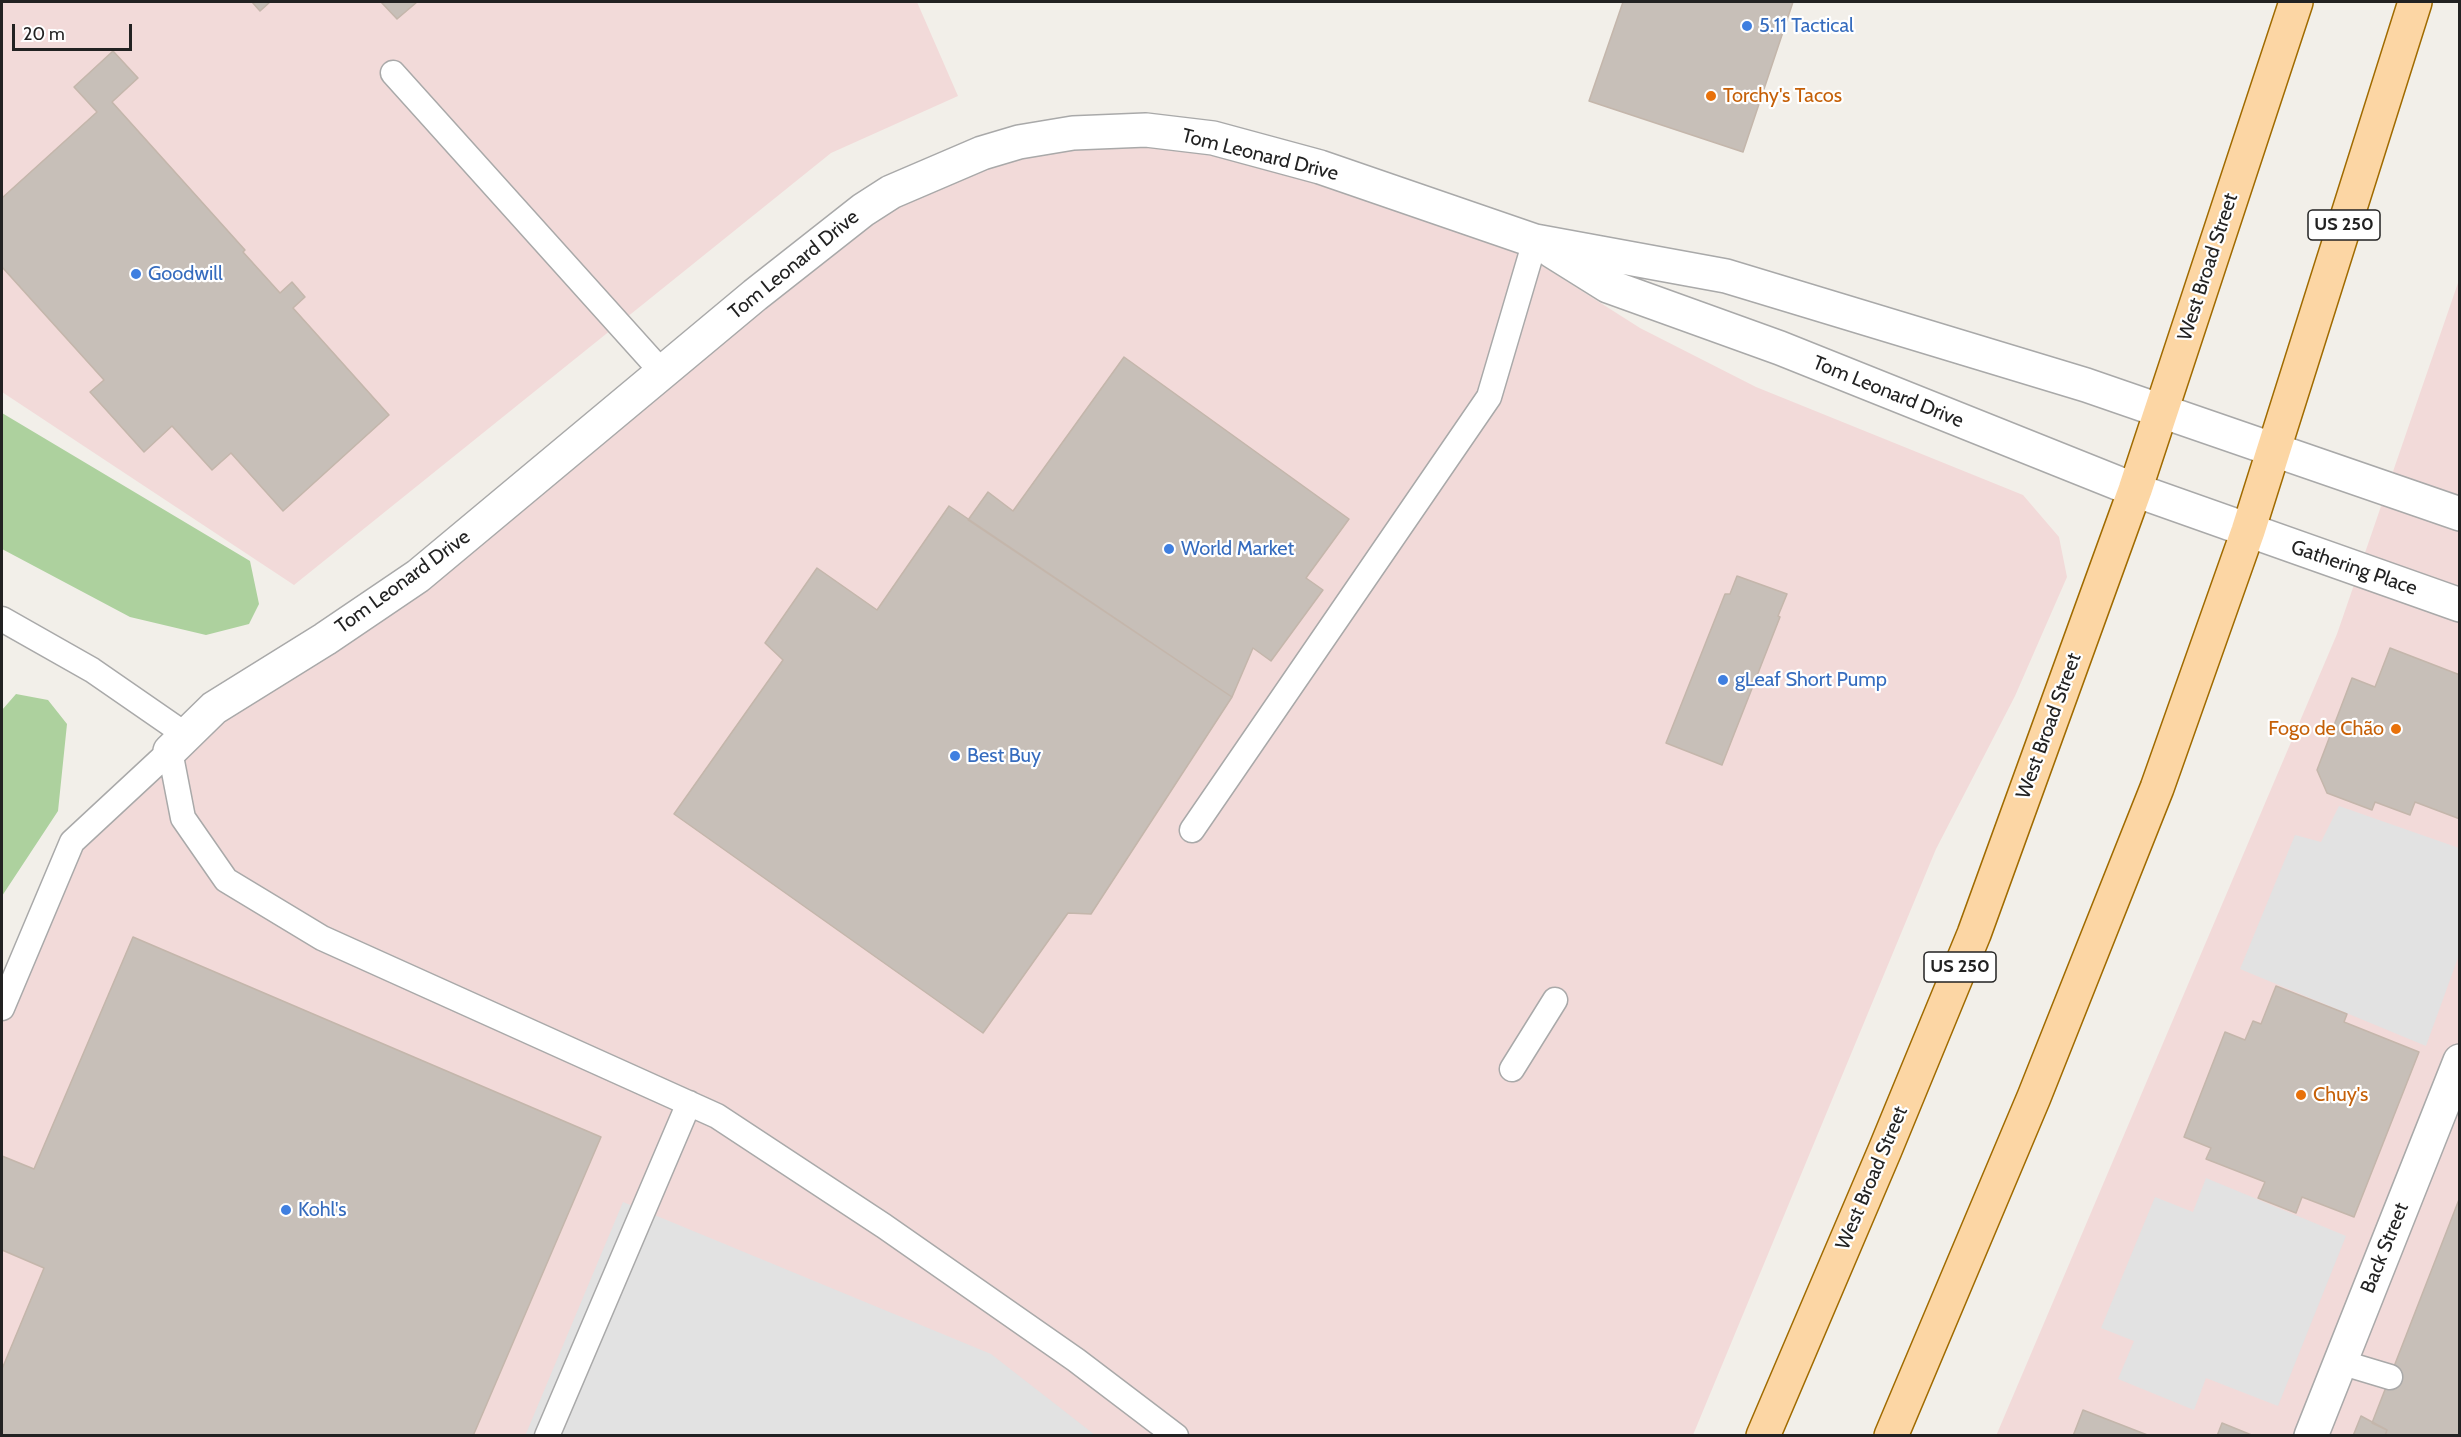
<!DOCTYPE html>
<html>
<head>
<meta charset="utf-8">
<style>
  body { margin:0 }
  #map { position:relative; width:2461px; height:1437px; overflow:hidden; background:#f2efe9; font-family:Cabin,sans-serif }
  canvas { display:block }
  .frame { position:absolute; inset:0; border:3px solid #222; pointer-events:none }
  .scale { position:absolute; left:12px; top:24px; width:120px; height:27px; box-sizing:border-box; border:3px solid #222; border-top:0; padding-left:8px; font-size:18px; line-height:21px; white-space:nowrap; color:#222; -webkit-text-stroke:4px #fff; paint-order:stroke }
</style>
</head>
<body>
<div id="map">
<canvas width="2461" height="1437"></canvas>
<div class="frame"></div>
<div class="scale">20 m</div>
</div>
<script>
const context = document.querySelector('canvas').getContext('2d');
context.lineJoin = 'round';
function fill(path, color) {
  context.fillStyle = color;
  context.fill(path, 'evenodd');
}
function toPath(rows) {
  const path = new Path2D();
  for (const r of rows) {
    path.moveTo(r[0], r[1]);
    for (let i = 2; i < r.length; i += 2) path.lineTo(r[i], r[i + 1]);
  }
  return path;
}
function stroke(path, color, width, dash) {
  context.strokeStyle = color;
  context.lineWidth = width;
  context.lineCap = dash ? 'butt' : 'round';
  context.setLineDash(dash || []);
  context.stroke(path);
}
function drawText(font, color, halo, rows, align = 'center') {
  context.font = font + ' Cabin,sans-serif';
  context.lineWidth = 4.5;
  context.setLineDash([]);
  context.textBaseline = 'middle';
  context.strokeStyle = halo;
  context.fillStyle = color;
  for (const [text, x, y, turn = 0] of rows) {
    context.save();
    context.translate(x, y);
    context.rotate((+turn || 0) * Math.PI / 180);
    context.textAlign = isNaN(turn) ? turn : align;
    if (halo) context.strokeText(text, 0, 0);
    context.fillText(text, 0, 0);
    context.restore();
  }
}
const commercial = toPath([
  [2,2,917,2,958,96,831,153,294,585,2,392],
  [1146,130,1464,216,1640,328,1756,387,2023,495,2059,537,2067,577,2015,696,1936,849,1693,1435,2,1436,2,1008,72,842,170,751,926,177],
  [2459,280,2459,1435,1996,1436,2337,634]
]);
const forest = toPath([
  [2,413,250,561,259,604,249,624,206,635,130,617,2,549],
  [16,694,48,700,67,724,58,811,2,896,2,710]
]);
const parking = toPath([
  [2339,806,2459,848,2459,955,2426,1046,2240,969,2295,835,2321,842],
  [2206,1178,2346,1236,2278,1406,2206,1378,2194,1410,2118,1379,2134,1341,2101,1328,2155,1197,2193,1212],
  [623,1202,991,1354,1095,1435,525,1436]
]);
const building = toPath([
  [252,2,270,2,260,11,252,2],
  [381,2,417,2,397,19,381,2],
  [1623,2,1793,2,1743,152,1589,101,1623,2],
  [113,51,138,78,112,102,245,250,243,252,280,293,292,282,305,297,293,308,389,415,283,511,231,453,212,470,172,426,144,452,90,392,104,380,2,267,2,198,97,112,74,87,113,51],
  [1124,357,1349,519,1306,578,1323,590,1271,661,1253,648,1232,697,968,520,988,492,1013,511,1124,357],
  [949,506,1232,697,1091,914,1068,913,983,1033,674,814,783,660,765,643,817,568,877,610,949,506],
  [1737,576,1787,594,1778,616,1780,617,1722,765,1666,743,1725,594,1730,594,1737,576],
  [2390,648,2460,675,2460,819,2415,802,2410,815,2375,802,2372,810,2327,793,2317,770,2352,678,2375,687,2390,648],
  [133,937,601,1137,473,1436,2,1436,2,1369,44,1268,2,1250,2,1156,34,1169,133,937],
  [2276,986,2347,1014,2344,1022,2419,1052,2354,1217,2302,1197,2296,1213,2258,1198,2265,1182,2206,1159,2211,1148,2184,1137,2225,1032,2245,1040,2253,1021,2261,1024,2276,986],
  [2460,1197,2460,1436,2385,1436,2387,1430,2372,1423,2460,1197],
  [2083,1410,2150,1436,2073,1436,2083,1410],
  [2361,1416,2387,1430,2385,1436,2353,1436,2361,1416],
  [2222,1423,2254,1436,2217,1436,2222,1423]
]);
const lane = toPath([
  [393,73,662,372],
  [2,619,92,670,186,735],
  [170,751,183,818,226,880,322,938,717,1116,884,1226,1076,1360,1176,1436],
  [1192,830,1489,397,1535,241],
  [2,1008,72,842,170,751],
  [1512,1069,1555,1000],
  [2340,1362,2390,1377],
  [547,1436,689,1103]
]);
const street = toPath([
  [1552,251,1608,286,1780,348,2135,490,2460,605],
  [170,751,214,708,325,639,418,576,755,295,863,210,891,192,982,153,1019,142,1073,133,1146,130,1213,138,1320,167,1535,241,1726,276,2086,385,2460,514],
  [2311,1436,2460,1061]
]);
const primary = toPath([
  [1763,1436,1885,1150,1974,934,2135,490,2296,2],
  [1891,1436,2034,1097,2157,788,2248,531,2415,2]
]);
const markers = [
  [1747,26,6,"#3f7fe0"],
  [1711,96,6,"#e8710a"],
  [136,274,6,"#3f7fe0"],
  [1169,549,6,"#3f7fe0"],
  [1723,680,6,"#3f7fe0"],
  [2396,729,6,"#e8710a"],
  [955,756,6,"#3f7fe0"],
  [2301,1095,6,"#e8710a"],
  [286,1210,6,"#3f7fe0"]
];
const shields = [
  [2344,225,72],
  [1960,967,72]
];
const shieldNames = [
  ["US 250",2344,225],
  ["US 250",1960,967]
];
const shopNames = [
  ["5.11 Tactical",1759,26],
  ["Goodwill",148,274],
  ["World Market",1181,549],
  ["gLeaf Short Pump",1735,680],
  ["Best Buy",967,756],
  ["Kohl's",298,1210]
];
const foodNames = [
  ["Torchy's Tacos",1723,96],
  ["Fogo de Chão",2384,729,"right"],
  ["Chuy's",2313,1095]
];
const streetNames = [
  ["Tom Leonard Drive",1260,155,14],
  ["Tom Leonard Drive",794,265,-39],
  ["West Broad Street",2208,267,-72],
  ["Tom Leonard Drive",1888,392,22],
  ["Gathering Place",2354,568,19],
  ["Tom Leonard Drive",403,582,-36],
  ["West Broad Street",2049,726,-70],
  ["West Broad Street",1872,1178,-67],
  ["Back Street",2385,1248,-68]
];
fill(commercial, '#f2dad9');
fill(forest, '#add19e');
fill(parking, '#e2e2e2');
fill(building, '#c7bfb8');
stroke(building, '#c4b6ab', 1.5);
stroke(lane, '#a9a9a9', 27);
stroke(street, '#a9a9a9', 36);
stroke(primary, '#a06b00', 36);
stroke(lane, '#fff', 24);
stroke(street, '#fff', 33);
stroke(primary, '#fcd6a4', 33);
for (const [x, y, r, color] of markers) {
  const dot = new Path2D();
  dot.arc(x, y, r, 0, 2 * Math.PI);
  context.fillStyle = color;
  context.fill(dot);
  stroke(dot, '#fff', 2);
}
for (const [x, y, w] of shields) {
  const box = new Path2D();
  box.roundRect(x - w / 2, y - 15, w, 30, 4.5);
  context.fillStyle = '#fff';
  context.fill(box);
  stroke(box, '#222', 1.5);
}
drawText('bold 18px', '#222', null, shieldNames);
drawText('20px', '#366cbe', '#fff', shopNames, 'left');
drawText('20px', '#c56008', '#fff', foodNames, 'left');
drawText('20px', '#222', '#fff', streetNames);
</script>
</body>
</html>
